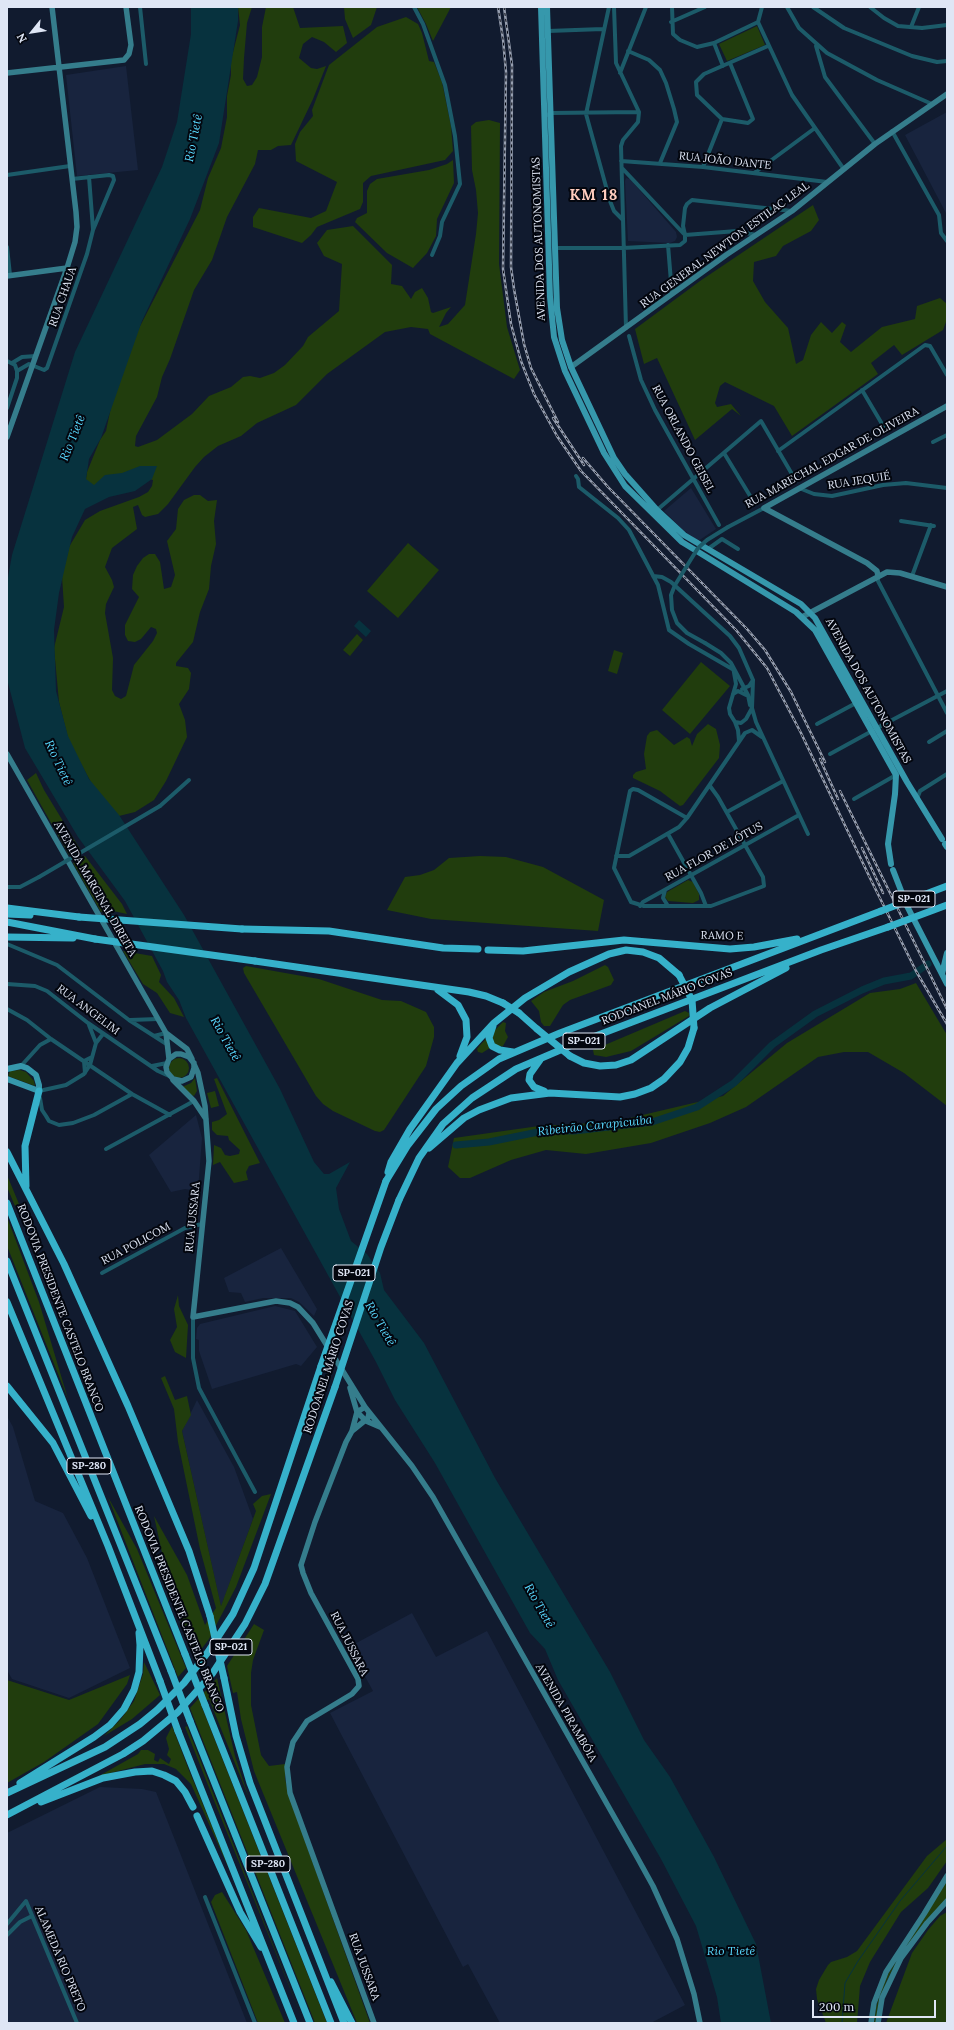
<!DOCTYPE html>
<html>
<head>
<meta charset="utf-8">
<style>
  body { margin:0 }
  #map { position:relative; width:954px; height:2030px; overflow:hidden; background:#111b2f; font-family:Lora,serif }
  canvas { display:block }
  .frame { position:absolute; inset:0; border:8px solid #dfe6f5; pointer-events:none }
  .north { position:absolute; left:12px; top:12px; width:40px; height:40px; -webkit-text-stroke:3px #03060e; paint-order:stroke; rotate:240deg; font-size:11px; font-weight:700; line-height:16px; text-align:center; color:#dfe6f5 }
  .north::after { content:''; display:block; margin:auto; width:14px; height:18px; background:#dfe6f5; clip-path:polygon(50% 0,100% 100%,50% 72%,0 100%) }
  .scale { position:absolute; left:812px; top:2000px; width:124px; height:18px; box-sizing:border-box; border:2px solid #dfe6f5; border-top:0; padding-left:5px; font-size:12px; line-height:14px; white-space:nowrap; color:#dfe6f5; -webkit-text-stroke:3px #03060e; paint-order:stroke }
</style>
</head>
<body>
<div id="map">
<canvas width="954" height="2030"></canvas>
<div class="frame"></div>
<div class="north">N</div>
<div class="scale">200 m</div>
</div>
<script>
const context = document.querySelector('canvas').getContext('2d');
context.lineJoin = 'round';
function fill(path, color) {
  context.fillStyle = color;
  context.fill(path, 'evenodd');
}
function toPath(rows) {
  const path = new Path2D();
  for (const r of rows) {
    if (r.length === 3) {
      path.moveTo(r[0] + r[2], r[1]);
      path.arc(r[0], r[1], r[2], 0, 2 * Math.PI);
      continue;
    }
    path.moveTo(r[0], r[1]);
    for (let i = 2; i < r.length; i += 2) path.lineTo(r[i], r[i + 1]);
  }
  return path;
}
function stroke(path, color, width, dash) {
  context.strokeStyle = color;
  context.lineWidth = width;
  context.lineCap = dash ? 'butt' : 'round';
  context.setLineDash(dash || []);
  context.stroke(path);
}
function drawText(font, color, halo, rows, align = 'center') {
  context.font = font + ' Lora,serif';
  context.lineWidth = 4;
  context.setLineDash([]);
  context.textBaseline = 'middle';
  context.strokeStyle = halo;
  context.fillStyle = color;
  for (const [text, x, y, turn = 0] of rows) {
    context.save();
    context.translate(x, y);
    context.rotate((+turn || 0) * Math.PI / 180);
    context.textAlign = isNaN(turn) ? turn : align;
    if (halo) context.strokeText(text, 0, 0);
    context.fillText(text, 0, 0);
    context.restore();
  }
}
const built = toPath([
  [126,66,138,170,77,176,66,75],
  [947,112,947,215,905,135],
  [626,178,630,179,676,232,677,237,675,241,670,243,628,241,625,181],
  [691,488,716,529,698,541,683,530,664,511],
  [196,1115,202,1138,198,1191,185,1189,171,1192,149,1155],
  [281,1248,317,1309,314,1316,299,1302,291,1298,263,1298,245,1302,241,1293,229,1292,224,1278],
  [275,1306,295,1311,317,1347,301,1366,296,1364,212,1389,199,1351,199,1340,196,1339,197,1328,200,1324],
  [197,1400,234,1467,253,1519,221,1607,182,1431],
  [7,1416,13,1427,35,1501,63,1513,87,1558,130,1668,69,1698,12,1679,7,1670],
  [412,1613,436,1657,487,1631,685,2005,651,2023,500,2023,468,1964,463,1967,330,1713,373,1691,349,1647],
  [100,1787,142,1789,156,1792,247,2023,7,2023,7,1833]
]);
const green = toPath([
  [238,7,252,7,247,23,244,58,243,79,247,86,252,85,257,77,262,57,262,27,266,7,293,7,300,28,343,26,347,43,336,52,324,42,312,37,303,44,299,58,311,68,317,69,326,66,313,99,291,145,278,146,271,150,258,150,255,164,227,217,212,260,194,290,170,359,162,377,157,397,136,436,135,446,138,447,157,440,192,414,209,396,231,387,243,377,250,376,260,378,274,373,285,365,303,346,308,337,339,311,342,264,324,256,317,243,327,230,353,226,392,265,391,284,402,286,411,299,415,292,422,288,428,298,431,312,433,313,451,307,446,313,439,327,448,324,465,305,476,234,478,213,476,190,472,170,471,126,476,122,489,120,500,123,499,264,507,327,520,370,514,379,430,334,428,329,411,327,385,332,327,374,296,405,257,423,241,436,218,446,204,457,195,467,168,504,158,514,145,517,142,515,138,505,133,507,137,529,112,548,105,567,112,580,114,587,106,604,105,613,113,658,112,690,115,696,121,699,126,696,134,665,153,641,157,633,156,629,151,627,141,639,135,642,128,641,125,635,125,625,139,597,132,589,133,575,137,566,143,558,149,554,155,554,160,562,164,589,171,587,175,575,167,541,176,529,178,509,184,500,194,495,200,495,208,501,217,500,214,521,216,544,211,566,209,589,200,612,193,642,176,663,176,666,188,668,191,673,189,689,179,704,185,720,187,737,166,781,154,800,135,812,119,816,98,795,69,742,59,702,54,648,64,607,62,576,69,547,85,520,100,511,139,497,148,492,152,486,153,480,149,479,84,492,87,472,100,440,106,431,111,407,136,334,200,210,208,178,221,148,227,117,227,96,231,75,231,60,240,25],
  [344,7,377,7,371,25,353,38,345,19],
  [417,7,451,7,433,41,426,24],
  [406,17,418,24,422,33,429,61,434,62,442,82,451,126,453,151,445,160,371,176,363,183,363,202,360,209,317,227,311,235,302,243,253,227,253,217,259,208,311,218,326,211,337,182,296,161,295,144,300,132,313,116,312,110,329,65,377,27],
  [757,26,765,45,727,61,719,44],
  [453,160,454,183,437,219,436,236,427,253,413,268,387,253,355,222,357,218,367,213,367,191,370,184,377,179,429,170,447,164],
  [813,205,819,220,811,231,783,246,776,256,754,262,753,281,765,302,788,328,796,364,803,360,811,335,821,322,832,333,842,322,846,325,840,342,851,352,882,327,915,319,917,306,940,298,947,304,947,319,943,330,902,355,894,345,871,363,878,374,792,436,774,406,725,382,720,386,715,403,717,407,731,404,741,416,732,409,695,440,657,358,644,364,635,329,700,281],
  [408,543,439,570,398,618,367,591],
  [357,634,363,640,350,656,343,650],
  [614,650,623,653,617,674,608,671],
  [701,662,730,686,690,734,662,710],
  [708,724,716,729,720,745,719,758,683,805,680,806,660,791,633,778,633,775,636,772,646,769,644,754,647,736,650,732,657,730,674,745,687,737,690,739,692,746,697,734],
  [36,773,44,790,80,849,69,855,27,780],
  [85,856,122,904,127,914,113,911,101,912,73,863],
  [480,856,506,857,543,867,604,900,598,931,431,919,387,910,405,877,420,875,434,870,449,858],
  [688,880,693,882,699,894,699,900,693,903,668,901,665,897,667,892],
  [123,951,152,956,161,975,159,982,174,998,184,1017,170,1013,157,993,143,984],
  [605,965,608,967,614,980,611,985,570,1000,563,1005,550,1026,544,1026,541,1022,539,1011,531,1001,544,992,573,981],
  [246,966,319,979,382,1000,401,1001,426,1012,434,1027,434,1037,426,1066,384,1130,380,1132,375,1131,333,1111,323,1104,316,1096,244,973,243,968],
  [916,983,947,1035,947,1106,904,1073,868,1052,844,1052,818,1057,746,1107,710,1123,651,1143,586,1154,546,1150,511,1160,470,1178,460,1178,448,1167,454,1138,539,1126,613,1122,723,1096,787,1043,870,993,900,989],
  [685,1011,689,1013,689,1016,631,1051,606,1057,594,1055,593,1050],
  [503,1022,506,1023,505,1031,508,1037,503,1046,490,1048,482,1053,478,1052,477,1049,481,1044],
  [179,1068,10],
  [10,1071,20,1070,26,1072,34,1081,35,1086,8,1076],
  [195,1078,197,1091,194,1096,189,1094,182,1087,191,1083],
  [217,1078,260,1163,249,1166,246,1172,248,1180,234,1183,220,1162,213,1165,214,1145,221,1148,225,1155,230,1156,239,1154,240,1150,229,1140,228,1136,217,1135,212,1130,212,1122,219,1120,227,1114,214,1079],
  [215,1091,219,1106,211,1108,207,1093],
  [7,1175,19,1204,15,1206,7,1187],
  [7,1217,39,1302,68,1399,7,1246],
  [178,1295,179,1306,188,1325,186,1358,175,1352,170,1340,177,1327,174,1309],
  [165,1376,175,1400,187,1396,191,1415,182,1431,221,1606,256,1511,253,1504,262,1496,271,1494,236,1587,209,1639,194,1659,171,1594,154,1516,187,1575,205,1625,216,1608,200,1549,178,1442,174,1409,161,1378],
  [108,1497,137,1549,186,1668,178,1677],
  [254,1624,264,1630,253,1660,251,1673,251,1705,261,1755,269,1766,285,1764,285,1778,288,1793,370,2023,357,2023,254,1771,241,1719,237,1692,233,1693,227,1666],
  [144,1662,160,1695,132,1719,104,1736,121,1719,134,1701,143,1674],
  [130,1675,127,1684,98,1724,44,1762,7,1783,7,1680,69,1700],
  [217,1678,235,1756,249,1798,209,1699,201,1705,327,2023,315,2023,190,1708],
  [172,1726,188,1768,234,1880,191,1784,176,1769,164,1764,145,1764,99,1776,138,1754,141,1750,148,1750,155,1754,154,1760,158,1762,160,1758,169,1764,171,1759,167,1755,169,1749,166,1738],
  [187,1726,215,1798,304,2023,213,1798,185,1727],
  [947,1839,947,1861,928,1888,901,1912,870,1962,860,1986,857,2023,826,2023,817,1999,816,1989,819,1980,828,1965,831,1962,847,1957,857,1951,927,1856],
  [947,1881,947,1899,893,1969,887,1980,878,2006,876,2023,874,2023,876,2007,885,1979],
  [222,1892,246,1930,285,2023,258,2023,211,1902,215,1895],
  [947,1912,947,2023,886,2023,912,1953,928,1930,940,1916]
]);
const water = toPath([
  [191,7,238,7,238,21,219,143,190,219,142,321,101,438,89,459,86,479,94,485,105,475,122,473,140,466,157,466,152,479,135,491,109,497,85,509,72,537,59,593,54,630,56,691,68,736,89,779,119,815,184,915,280,1089,314,1162,324,1174,329,1174,350,1162,336,1188,339,1209,351,1241,367,1254,380,1273,384,1290,424,1343,495,1478,610,1672,644,1740,670,1777,714,1857,756,1944,771,2023,721,2023,717,1997,696,1926,661,1859,558,1680,545,1649,530,1633,435,1463,395,1400,376,1362,186,1018,179,1000,167,982,163,971,125,901,78,837,25,748,7,679,7,583,12,555,75,352,162,167,177,122,191,34],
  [359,620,371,631,366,637,354,626]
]);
const stream = toPath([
  [842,2023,845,1983,858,1961,900,1901,947,1846]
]);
const river = toPath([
  [456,1145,489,1142,548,1130,574,1131,652,1122,697,1107,734,1083,772,1045,815,1014,862,990,884,981,911,976,928,964]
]);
const street = toPath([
  [140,7,146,64],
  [414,7,423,24,445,85,455,136,460,184,442,222,440,236,432,255],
  [609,7,586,114,610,201,614,211,622,219],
  [614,7,616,63,639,112,638,122,623,140,621,146,626,328],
  [672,7,673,34,680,40,697,47,714,43,758,22],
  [762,7,758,22,792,95,843,168],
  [787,7,799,28,827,53,877,80,932,104],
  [813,7,844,28,912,56,937,62,947,61],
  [870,7,884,18,898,26,922,28,947,25],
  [671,22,705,7],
  [911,27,919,7],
  [548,31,603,29],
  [714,43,723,66],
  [816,46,825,77,875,144],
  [628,51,649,60,660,70,666,83,674,109,677,122,660,163],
  [620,73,646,7],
  [545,116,551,113,639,112],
  [722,119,697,95,696,82,704,74,768,46],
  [722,119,748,123,753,119,730,63],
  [892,131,939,215,941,233,947,241],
  [621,161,703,167,827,182],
  [703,167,722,119],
  [622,168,684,234],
  [754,173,815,128],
  [7,175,70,166],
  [89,177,93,229],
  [685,235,683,226,685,208,687,204,692,200,792,211],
  [668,245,672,294],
  [7,247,10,275],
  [555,248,623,248,680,245,685,241,685,235,737,231,756,235],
  [629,336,641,380,655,410,719,525],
  [7,361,15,365,17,371,17,378,7,408],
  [12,363,22,357,36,356],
  [17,371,29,364,44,370,47,368,87,254,93,230,114,180,113,176,109,175,72,179],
  [862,390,885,429],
  [933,442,947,435],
  [778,451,925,345,930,346,947,375],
  [724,453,755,504],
  [576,476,578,479,579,487,618,518,629,530,658,585,669,630,689,644,734,670],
  [799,488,814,494,832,496,883,485,906,483,947,488],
  [657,510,761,421,796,481],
  [901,521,934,526],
  [728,527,764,508],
  [708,549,722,539,738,549],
  [653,576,662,577,671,582,730,636,739,648,753,680,752,708,756,722,808,834],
  [878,576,878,581,947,713],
  [912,576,931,525],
  [705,643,721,653,731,663,748,695,750,705],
  [733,667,736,684,729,708,730,714,735,722,741,723,746,719,752,708,750,703],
  [742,689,749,686,753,680],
  [733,694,738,691,746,695],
  [735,722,738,730,739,741],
  [817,724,856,703],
  [877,728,947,691],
  [929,742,947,731],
  [830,754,872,731],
  [854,799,896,775],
  [917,799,920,791,947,774],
  [160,806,189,780],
  [727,812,783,781],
  [687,818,638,790,633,789,630,791,614,868,631,902,644,906,711,906,764,886,763,877,718,797,710,786],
  [668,834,701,893,706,906],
  [616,856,629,856,679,827,687,818,745,733,752,730,762,737],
  [7,887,20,887,39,877],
  [665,890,663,898,668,906],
  [640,906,643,902,799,815],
  [7,944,57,965,129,1020,168,1045],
  [7,984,35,986,47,991,88,1023,158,1071,169,1076],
  [7,1009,27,1020,51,1039,132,1094,170,1115],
  [130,1020,158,1019],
  [89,1025,96,1043],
  [154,1036,166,1033],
  [21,1066,40,1045,51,1039],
  [152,1066,167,1063],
  [85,1073,84,1061,92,1057],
  [39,1091,66,1085,84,1074,90,1065,96,1043,103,1034],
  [40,1098,42,1110,46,1116,49,1121,59,1125,73,1123,94,1115,132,1094],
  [106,1149,194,1101],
  [102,1273,185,1228,202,1224],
  [193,1317,193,1358,199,1388,255,1492],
  [205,1897,255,2023],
  [7,1924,26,1901,77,2023],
  [7,1935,20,1922,32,1916]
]);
const secondary = toPath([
  [7,73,124,60,129,54,131,45,126,7],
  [7,276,67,268],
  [571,367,726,255,792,211,875,144,947,94],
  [7,437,67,268,75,242,77,227,76,212,52,7],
  [764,508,947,406],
  [764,508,867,563,877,571,878,576],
  [802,617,887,572,900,573,947,587],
  [7,754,166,1033,169,1059],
  [166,1033,187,1049,192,1059],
  [194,1063,194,1068,191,1077,182,1081,173,1079,167,1072,166,1067,169,1059,176,1054,181,1054,189,1057,193,1062,198,1073,205,1106,209,1161,193,1317,276,1301,290,1303,298,1307,313,1323,365,1407,412,1466,433,1497,637,1857,653,1886,677,1939,694,1994,700,2023],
  [173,1080,194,1101,206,1119],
  [350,1388,357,1412],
  [357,1412,366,1421,380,1427],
  [369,1413,368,1418,352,1431,346,1442,315,1522,301,1565,303,1573,311,1593,358,1679,359,1686,352,1694,307,1721,293,1742,287,1767,290,1793,374,2023],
  [352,1431,357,1412,365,1407],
  [871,2023,874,2003,886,1972,924,1914,947,1876],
  [878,2023,882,1998,901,1958,927,1923,947,1901]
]);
const primary = toPath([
  [541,7,550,297,554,337,565,371,604,453,625,486,682,542,796,612,815,630,896,775,895,794,888,844,891,864],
  [547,7,557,308,562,340,571,367,614,458,625,474,657,510,684,535,801,604,815,618,907,782,942,839],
  [945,844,947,847],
  [893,870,907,906,947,984],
  [942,974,947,953],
  [7,1069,21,1066,27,1068,36,1075,39,1085,39,1091,7,1079]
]);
const highway = toPath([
  [7,908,79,917],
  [7,914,30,915],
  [7,922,95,939],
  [242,929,329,931,443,948,478,949],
  [7,937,73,938],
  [488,950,523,951,624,940,730,949,754,947,797,939],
  [255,961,469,992,486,996,503,1003],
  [438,990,458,1005,466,1020,467,1037,460,1056],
  [519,1013,537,1029],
  [493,1026,489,1038,492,1046,500,1050,513,1052],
  [570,1056,584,1063,600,1066,616,1065,631,1060,710,1008,786,968],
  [540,1060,530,1074,529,1080,534,1087,544,1091],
  [429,1148,464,1118,479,1110,511,1098,550,1093,620,1097,635,1094,651,1088,664,1079,680,1062,688,1048,694,1028],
  [7,1152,64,1264,128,1406,189,1551,210,1616],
  [388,1172,391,1162,410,1129,457,1063,494,1023,525,998,569,972,609,954,626,950,643,952,659,958,679,975],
  [386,1181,408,1145,436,1109,461,1086,499,1059,560,1033,881,911],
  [26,1186,25,1146,39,1091],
  [399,1200,419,1158,443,1124,472,1098,516,1069,572,1045,821,950,888,927],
  [7,1203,185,1654],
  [7,1261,171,1671],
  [7,1302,108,1546,160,1681],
  [7,1386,53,1443,91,1516],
  [224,1678,236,1736,250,1783,344,2023],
  [205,1705,331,2023],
  [190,1721,310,2023],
  [178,1731,294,2023],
  [20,1783,94,1737,110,1725,124,1709,134,1690,139,1672,140,1645,139,1633],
  [7,1793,105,1747,140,1724,157,1710,184,1683,208,1652,233,1614,254,1568,321,1366],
  [41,1802,103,1778,135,1772,152,1771,164,1775,176,1781,185,1792,193,1807],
  [7,1815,123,1754,143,1741,178,1712,212,1674,245,1624,265,1584,335,1387],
  [197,1816,240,1912,261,1947],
  [331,1982,352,2023]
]);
const rail = toPath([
  [498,7,503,39,506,72,503,269,511,324,521,361,534,394,557,436,581,471,736,630,767,668,801,733,870,878,916,971,947,1024],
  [504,7,512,65,511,267,514,289,524,344,531,368,558,422],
  [553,418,584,465],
  [583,458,608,487,747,629,765,650,791,692,825,762],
  [820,759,838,799],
  [840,791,947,1009],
  [862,848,883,893]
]);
const streetBridge = toPath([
  [705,643,687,633,677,623,672,610,671,595,675,585,698,548,707,540,728,527],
  [39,877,160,806]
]);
const highwayBridge = toPath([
  [881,911,947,886],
  [79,917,242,929],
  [888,927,947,905],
  [95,939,255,961],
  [679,975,692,1000,694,1028],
  [503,1003,519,1013],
  [537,1029,570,1056],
  [321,1366,386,1181],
  [335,1387,381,1247,399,1200],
  [210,1616,224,1678],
  [185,1654,205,1705],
  [171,1671,190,1721],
  [160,1681,178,1731]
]);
const shields = [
  [914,899,42],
  [584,1041,42],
  [354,1273,42],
  [89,1466,44],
  [231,1647,42],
  [268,1864,44]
];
const shieldNames = [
  ["SP-021",914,899],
  ["SP-021",584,1041],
  ["SP-021",354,1273],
  ["SP-280",89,1466],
  ["SP-021",231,1647],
  ["SP-280",268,1864]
];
const streetNames = [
  ["RUA JOÃO DANTE",725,161,6],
  ["AVENIDA DOS AUTONOMISTAS",539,239,-92],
  ["RUA GENERAL NEWTON ESTILAC LEAL",725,245,-36],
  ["RUA CHAUA",63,297,-71],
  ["RUA ORLANDO GEISEL",683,439,62],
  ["RUA MARECHAL EDGAR DE OLIVEIRA",832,458,-29],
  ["RUA JEQUIÉ",859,481,-9],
  ["AVENIDA DOS AUTONOMISTAS",868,691,61],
  ["RUA FLOR DE LÓTUS",714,852,-29],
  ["AVENIDA MARGINAL DIREITA",95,889,60],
  ["RAMO E",722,936,1],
  ["RODOANEL MÁRIO COVAS",667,997,-21],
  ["RUA ANGELIM",88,1010,37],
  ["RUA JUSSARA",193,1217,-84],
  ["RUA POLICOM",136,1244,-28],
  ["RODOVIA PRESIDENTE CASTELO BRANCO",60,1308,69],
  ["RODOANEL MÁRIO COVAS",329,1367,-72],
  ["RODOVIA PRESIDENTE CASTELO BRANCO",179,1609,68],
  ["RUA JUSSARA",349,1644,63],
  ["AVENIDA PIRAMBÓIA",566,1713,60],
  ["ALAMEDA RIO PRETO",60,1959,67],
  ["RUA JUSSARA",364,1967,70]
];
const waterNames = [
  ["Rio Tietê",194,138,-79],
  ["Rio Tietê",73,438,-68],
  ["Rio Tietê",58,763,65],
  ["Rio Tietê",225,1039,61],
  ["Ribeirão Carapicuíba",595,1126,-6],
  ["Rio Tietê",380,1324,60],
  ["Rio Tietê",539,1606,61],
  ["Rio Tietê",731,1952]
];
const districtNames = [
  ["KM 18",594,196]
];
fill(built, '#18243e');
fill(green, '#213d0d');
fill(water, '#07323e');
stroke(stream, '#07323e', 1);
stroke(river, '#07323e', 7);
stroke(street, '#1c5b69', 4);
stroke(secondary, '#357d8c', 5.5);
stroke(primary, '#3698ac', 6);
stroke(highway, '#36b1ca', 7);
stroke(rail, '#979fb0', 2.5);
stroke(rail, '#03060e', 1, [3]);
stroke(streetBridge, '#1c5b69', 4);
stroke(highwayBridge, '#36b1ca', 7);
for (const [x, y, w] of shields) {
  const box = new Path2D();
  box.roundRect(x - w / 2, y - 8, w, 16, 3);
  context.fillStyle = '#03060e';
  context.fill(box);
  stroke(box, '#dfe6f5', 1);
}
drawText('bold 10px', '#dfe6f5', null, shieldNames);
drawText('11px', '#dfe6f5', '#03060e', streetNames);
drawText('italic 12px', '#58d8fd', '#03060e', waterNames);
context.letterSpacing = '1px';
drawText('bold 15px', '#feccbe', '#03060e', districtNames);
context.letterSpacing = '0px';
</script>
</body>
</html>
